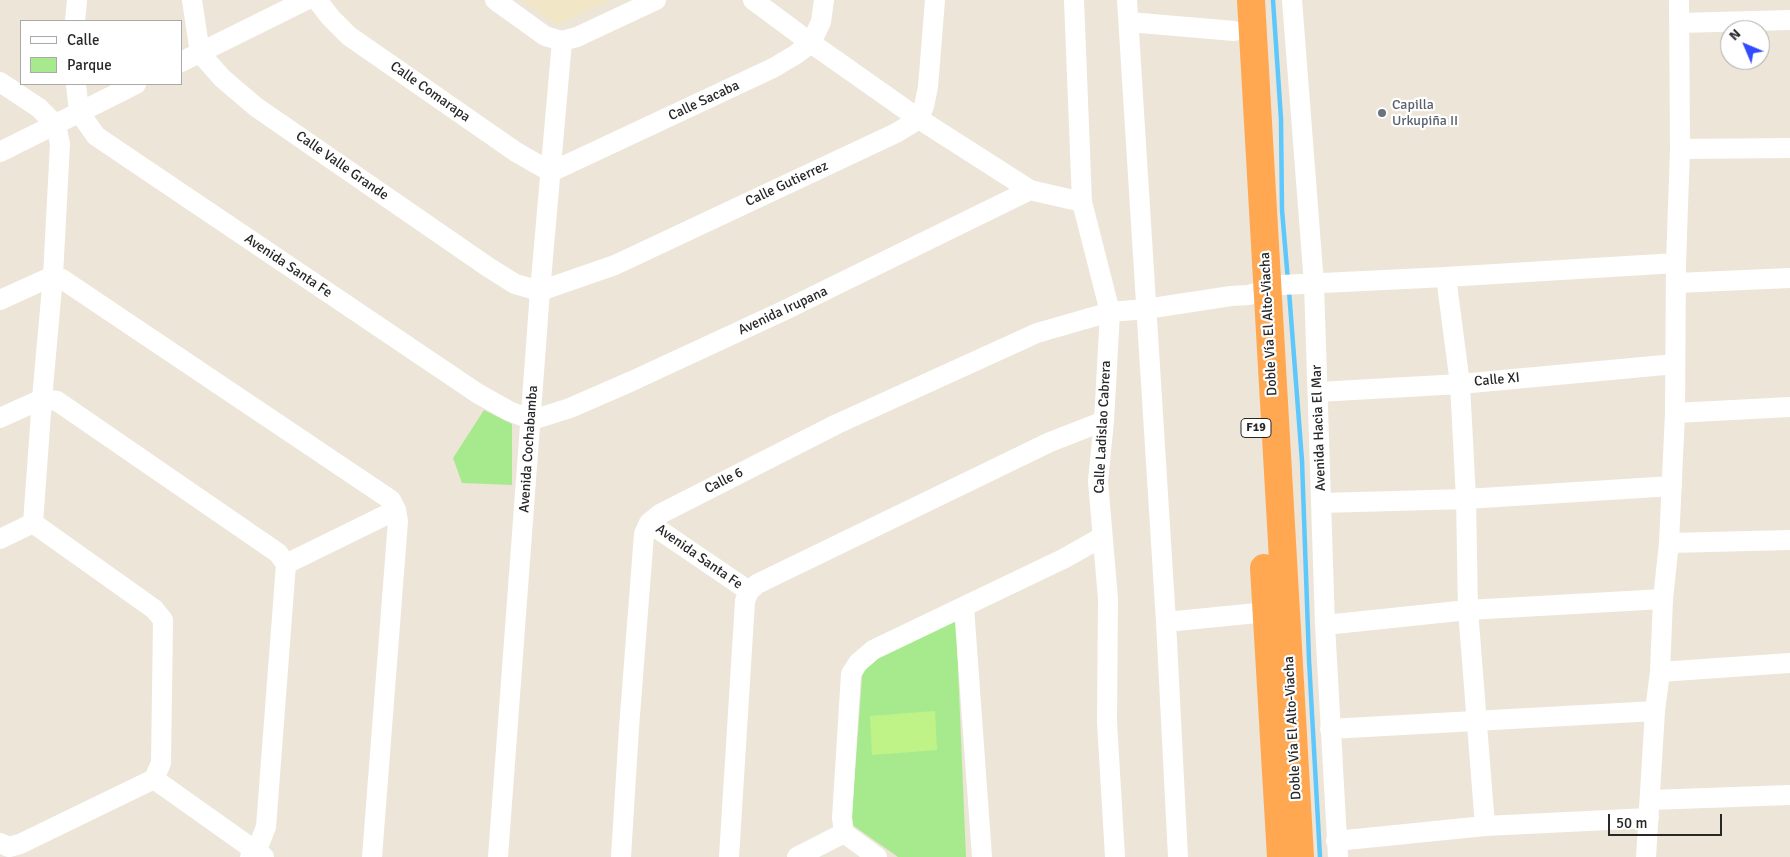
<!DOCTYPE html>
<html>
<head>
<meta charset="utf-8">
<style>
  body { margin:0 }
  #map { position:relative; width:1790px; height:857px; overflow:hidden; background:#ede5d8; font-family:Signika,sans-serif }
  canvas { display:block }
  .legend { position:absolute; left:20px; top:20px; width:162px; height:65px; box-sizing:border-box; background:#fff; border:1px solid #a9a9a9; margin:0; padding:6px 9px; list-style:none; font-size:15px; color:#282828 }
  .legend li { display:flex; align-items:center; gap:10px; height:25px }
  .legend b { width:25px; border:1px solid #a9a9a9 }
  .north { position:absolute; left:1720px; top:20px; width:50px; height:50px; box-sizing:border-box; background:#fff; border:1px solid #a9a9a9; border-radius:50%; rotate:315deg; font-size:14px; font-weight:700; line-height:20px; text-align:center; color:#282828 }
  .north::after { content:''; display:block; margin:auto; width:18px; height:22px; background:#334bff; clip-path:polygon(50% 0,100% 100%,50% 72%,0 100%) }
  .scale { position:absolute; left:1608px; top:814px; width:114px; height:22px; box-sizing:border-box; border:2px solid #282828; border-top:0; padding-left:6px; font-size:15px; line-height:18px; white-space:nowrap; color:#282828; -webkit-text-stroke:4px #fff; paint-order:stroke }
</style>
</head>
<body>
<div id="map">
<canvas width="1790" height="857"></canvas>
<ul class="legend">
<li><b style="height:6px;background:#fff"></b>Calle</li>
<li><b style="height:14px;background:#a7ea8e"></b>Parque</li>
</ul>
<div class="north">N</div>
<div class="scale">50 m</div>
</div>
<script>
const context = document.querySelector('canvas').getContext('2d');
context.lineJoin = 'round';
function fill(path, color) {
  context.fillStyle = color;
  context.fill(path, 'evenodd');
}
function toPath(rows) {
  const path = new Path2D();
  for (const r of rows) {
    path.moveTo(r[0], r[1]);
    for (let i = 2; i < r.length; i += 2) path.lineTo(r[i], r[i + 1]);
  }
  return path;
}
function stroke(path, color, width, dash) {
  context.strokeStyle = color;
  context.lineWidth = width;
  context.lineCap = dash ? 'butt' : 'round';
  context.setLineDash(dash || []);
  context.stroke(path);
}
function drawText(font, color, halo, rows, align = 'center') {
  context.font = font + ' Signika,sans-serif';
  context.lineWidth = 4.5;
  context.setLineDash([]);
  context.textBaseline = 'middle';
  context.strokeStyle = halo;
  context.fillStyle = color;
  for (const [text, x, y, turn = 0] of rows) {
    context.save();
    context.translate(x, y);
    context.rotate((+turn || 0) * Math.PI / 180);
    context.textAlign = isNaN(turn) ? turn : align;
    if (halo) context.strokeText(text, 0, 0);
    context.fillText(text, 0, 0);
    context.restore();
  }
}
const education = toPath([
  [522,0,611,0,557,25]
]);
const green = toPath([
  [484,410,512,424,512,485,462,483,453,458],
  [956,620,966,857,898,857,851,824,863,665]
]);
const pitch = toPath([
  [935,711,937,750,872,755,870,716]
]);
const stream = toPath([
  [1273,0,1281,119,1282,210,1288,281],
  [1289,291,1302,461,1309,660,1320,857]
]);
const minor = toPath([
  [192,0,200,53,222,78,256,107,488,267,515,284,540,291,615,265,896,133,919,119,924,106,928,87,935,0],
  [317,0,331,18,349,36,516,152,551,172,773,68,795,55,811,43,821,22,824,0],
  [495,0,545,36,562,41,577,37,656,0],
  [753,0,811,43,919,119,1030,190,1082,202],
  [1074,0,1082,202,1110,312,1104,421,1098,481,1108,599,1107,722,1115,857],
  [1127,0,1166,622,1178,857],
  [1292,0,1314,284,1325,625,1338,857],
  [75,21,77,0],
  [1129,22,1234,31],
  [1679,23,1790,20],
  [181,62,306,0],
  [0,82,39,108,56,125,60,144,53,276,62,279,391,500,396,510,398,521,372,857],
  [76,84,79,112,96,136,477,393,509,411,532,420,570,408,632,381,783,311,1030,190],
  [1680,149,1790,148],
  [0,152,136,84],
  [1446,277,1460,384,1466,499,1468,610,1485,826],
  [1676,283,1790,278],
  [0,300,53,276,42,399,33,523],
  [1318,392,1460,384,1675,364],
  [1675,413,1790,407],
  [0,418,42,399,57,401,278,553,286,564,266,827,256,852,250,857],
  [1321,503,1466,499,1672,486],
  [649,523,749,591],
  [0,539,33,523,154,609,163,620,161,763,154,779,20,844,9,847,0,843],
  [1669,543,1790,540],
  [286,564,396,510],
  [964,607,982,857],
  [1166,622,1267,612],
  [1325,625,1468,610,1663,599],
  [1660,672,1790,663],
  [1330,729,1655,711],
  [154,779,264,857],
  [1650,800,1790,795],
  [1336,841,1485,826,1649,818],
  [498,857,540,291,562,41],
  [621,857,629,728,644,534,649,523,660,514,837,424,1037,333,1110,312,1146,309,1231,296,1249,295,1281,285,1446,277,1676,263],
  [729,857,745,601,749,591,757,584,1050,442,1104,421],
  [797,857,844,833],
  [877,857,844,833,842,818,851,674,858,663,873,650,1065,558,1102,537],
  [1646,857,1655,711,1660,672,1663,599,1669,543,1675,413,1676,263,1680,149,1679,0]
]);
const highway = toPath([
  [1251,0,1300,857],
  [1264,568,1281,857]
]);
const markers = [
  [1382,113,5,"#6b7280"]
];
const shields = [
  [1256,428,30]
];
const shieldNames = [
  ["F19",1256,428]
];
const streetNames = [
  ["Calle Comarapa",430,92,35],
  ["Calle Sacaba",704,101,-25],
  ["Calle Valle Grande",342,166,35],
  ["Calle Gutierrez",787,184,-25],
  ["Avenida Santa Fe",288,266,34],
  ["Avenida Irupana",783,311,-25],
  ["Doble Vía El Alto-Viacha",1269,324,-93],
  ["Calle XI",1497,380,-5],
  ["Calle Ladislao Cabrera",1103,427,-87],
  ["Avenida Hacia El Mar",1319,428,-92],
  ["Avenida Cochabamba",529,449,-86],
  ["Calle 6",724,481,-27],
  ["Avenida Santa Fe",699,557,35],
  ["Doble Vía El Alto-Viacha",1293,728,-93]
];
const worshipNames = [
  ["Capilla",1392,105],
  ["Urkupiña II",1392,121]
];
fill(education, '#f1e6c5');
fill(green, '#a7ea8e');
fill(pitch, '#bff388');
stroke(stream, '#5ec8fc', 4.5);
stroke(minor, '#fff', 20);
stroke(highway, '#ffa851', 28);
for (const [x, y, r, color] of markers) {
  const dot = new Path2D();
  dot.arc(x, y, r, 0, 2 * Math.PI);
  context.fillStyle = color;
  context.fill(dot);
  stroke(dot, '#fff', 2);
}
for (const [x, y, w] of shields) {
  const box = new Path2D();
  box.roundRect(x - w / 2, y - 9.5, w, 19, 4);
  context.fillStyle = '#fff';
  context.fill(box);
  stroke(box, '#282828', 1);
}
drawText('bold 12px', '#282828', null, shieldNames);
drawText('14px', '#282828', '#fff', streetNames);
drawText('14px', '#5b616d', '#fff', worshipNames, 'left');
</script>
</body>
</html>
